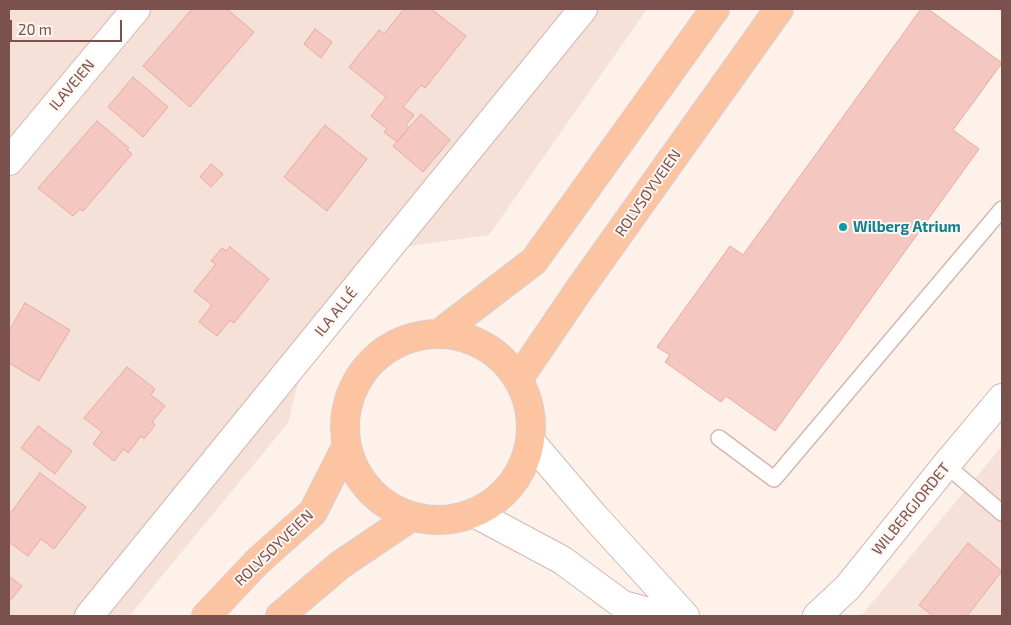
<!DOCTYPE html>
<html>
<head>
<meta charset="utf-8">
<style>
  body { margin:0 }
  #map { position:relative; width:1011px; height:625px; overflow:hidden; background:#fdf1ea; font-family:"Exo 2",sans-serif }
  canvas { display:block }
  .frame { position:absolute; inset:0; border:10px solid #7a514c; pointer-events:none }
  .scale { position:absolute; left:10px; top:20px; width:112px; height:22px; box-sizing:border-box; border:2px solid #7a514c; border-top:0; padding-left:6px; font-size:15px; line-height:18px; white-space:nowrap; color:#7a514c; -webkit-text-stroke:4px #fff6f2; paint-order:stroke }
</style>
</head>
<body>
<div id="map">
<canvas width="1011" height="625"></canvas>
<div class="frame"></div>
<div class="scale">20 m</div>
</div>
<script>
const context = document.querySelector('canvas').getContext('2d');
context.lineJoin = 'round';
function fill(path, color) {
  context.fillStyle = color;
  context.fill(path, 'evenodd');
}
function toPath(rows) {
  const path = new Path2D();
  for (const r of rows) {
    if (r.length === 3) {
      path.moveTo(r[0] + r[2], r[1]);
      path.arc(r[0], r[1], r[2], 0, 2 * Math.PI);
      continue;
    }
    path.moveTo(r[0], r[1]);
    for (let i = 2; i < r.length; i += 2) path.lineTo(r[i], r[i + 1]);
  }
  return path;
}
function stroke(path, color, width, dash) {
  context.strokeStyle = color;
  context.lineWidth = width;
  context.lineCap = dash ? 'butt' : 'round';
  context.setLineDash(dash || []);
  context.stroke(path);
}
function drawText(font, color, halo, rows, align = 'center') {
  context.font = font + ' "Exo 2",sans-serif';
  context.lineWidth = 4;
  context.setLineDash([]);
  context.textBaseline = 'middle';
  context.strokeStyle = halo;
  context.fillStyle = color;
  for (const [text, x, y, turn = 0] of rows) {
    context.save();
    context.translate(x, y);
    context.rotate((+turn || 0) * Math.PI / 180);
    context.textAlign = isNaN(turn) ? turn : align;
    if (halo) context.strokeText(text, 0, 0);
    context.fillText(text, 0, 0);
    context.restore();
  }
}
const residential = toPath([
  [9,9,647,9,489,235,388,249,305,354,288,423,129,616,9,616],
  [1002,446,1002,616,861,616,988,463]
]);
const building = toPath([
  [192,9,227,9,254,32,190,107,143,66,192,9],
  [404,9,431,9,466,36,425,88,421,85,403,107,414,115,406,125,409,128,397,142,384,132,387,129,371,116,386,97,349,67,379,30,384,34,404,9],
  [921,9,928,9,1002,63,953,130,979,149,775,431,726,396,721,402,665,362,670,355,657,347,730,246,743,255,921,9],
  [315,29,332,42,321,58,304,44,315,29],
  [133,77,168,107,143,137,108,107,133,77],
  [421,114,450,140,423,172,393,146,421,114],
  [97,121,129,148,127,150,132,154,83,211,80,209,73,216,38,188,97,121],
  [325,125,367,159,327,211,284,177,325,125],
  [211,164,223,174,211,187,200,177,211,164],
  [230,247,269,279,234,323,230,320,217,336,199,322,212,305,194,291,216,264,211,261,222,248,226,251,230,247],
  [25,303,70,330,39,381,9,363,9,331,25,303],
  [127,367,155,389,151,395,165,406,152,422,155,425,144,439,141,436,128,453,124,449,114,461,93,444,102,432,84,418,127,367],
  [38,426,72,451,55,474,21,448,38,426],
  [40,473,86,507,54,549,41,539,28,556,9,542,9,515,40,473],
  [968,543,1002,571,967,616,933,616,919,605,968,543],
  [9,576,22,586,9,602,9,576]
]);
const service = toPath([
  [719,438,774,479,1002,209],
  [946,465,1002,513]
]);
const minor = toPath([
  [9,161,136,9],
  [532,443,594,516,685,616],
  [476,514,562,560,623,605,664,616],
  [89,616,583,9],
  [817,616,848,587,946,465,1002,398]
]);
const primary = toPath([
  [440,333,534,261,715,9],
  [438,427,93],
  [519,378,581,287,779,9],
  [206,616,258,561,313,512,346,447],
  [280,616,340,565,411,517]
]);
const markers = [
  [843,227,5,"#0f9aa8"]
];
const streetNames = [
  ["ILAVEIEN",72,85,-50],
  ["ROLVSØYVEIEN",648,193,-55],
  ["ILA ALLÉ",336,312,-51],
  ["WILBERGJORDET",911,509,-51],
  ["ROLVSØYVEIEN",274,548,-44]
];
const cultureNames = [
  ["Wilberg Atrium",853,227]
];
fill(residential, '#f5e1d8');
fill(building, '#f4c8c1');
stroke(building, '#e7aaa1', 1);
stroke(service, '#d3b8b1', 18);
stroke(minor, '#d3b8b1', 30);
stroke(primary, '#dacecd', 30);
stroke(service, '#fff', 15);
stroke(minor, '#fff', 28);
stroke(primary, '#fdc4a2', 28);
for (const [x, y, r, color] of markers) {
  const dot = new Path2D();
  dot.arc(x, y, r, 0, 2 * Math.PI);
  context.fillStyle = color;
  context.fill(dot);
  stroke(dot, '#fff6f2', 2);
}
drawText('15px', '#7a514c', '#fff6f2', streetNames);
drawText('bold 15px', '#0d838f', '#fff6f2', cultureNames, 'left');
</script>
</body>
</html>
